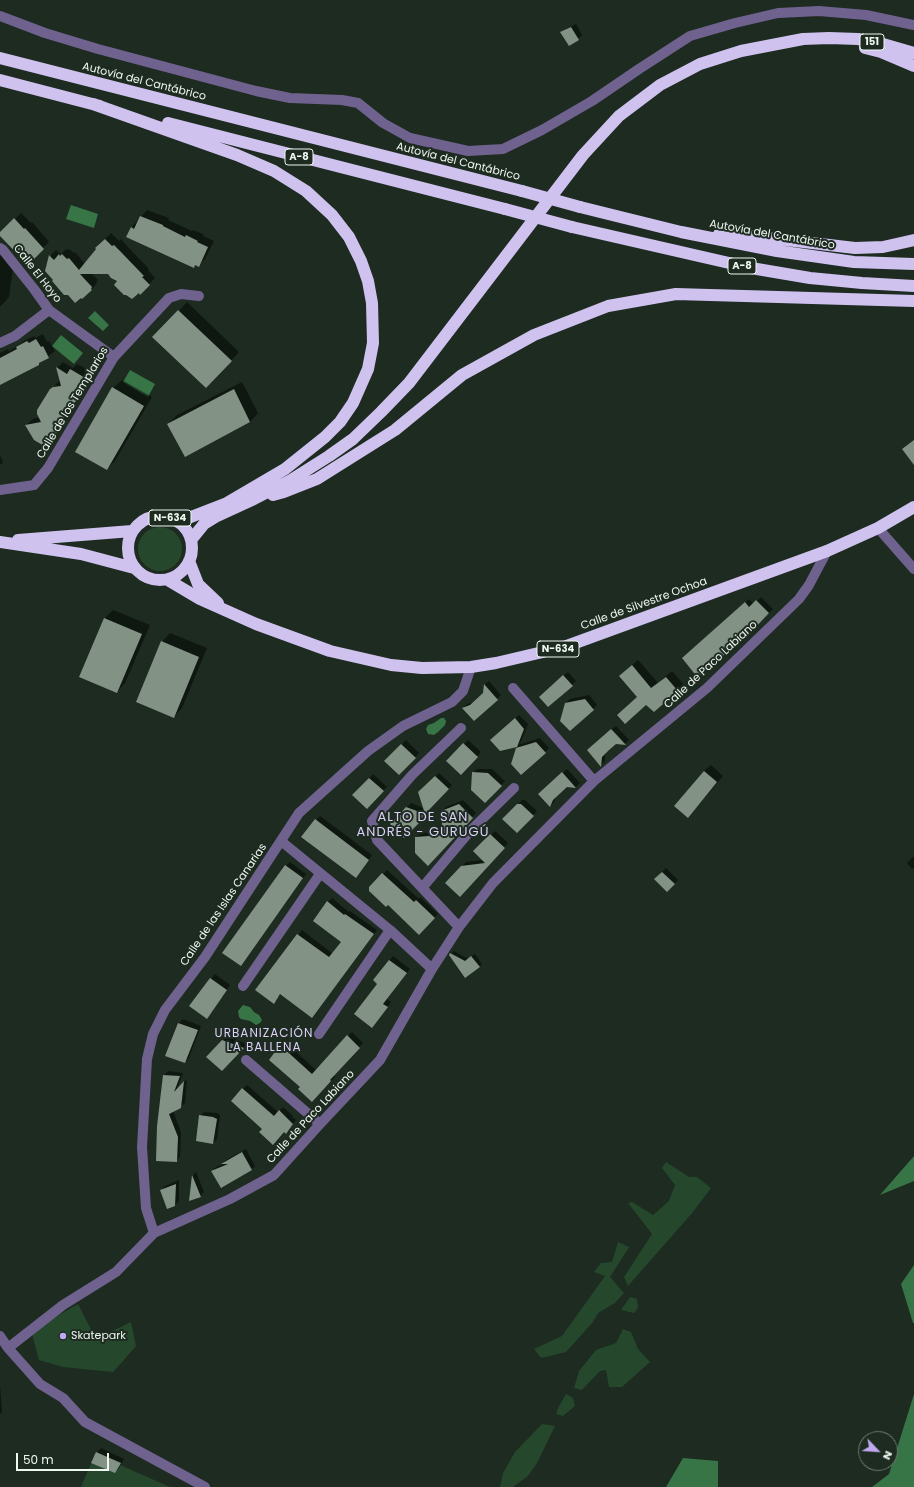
<!DOCTYPE html>
<html>
<head>
<meta charset="utf-8">
<style>
  body { margin:0 }
  #map { position:relative; width:914px; height:1487px; overflow:hidden; background:#1d2b20; font-family:Poppins,sans-serif }
  canvas { display:block }
  .north { position:absolute; left:858px; top:1431px; width:40px; height:40px; box-sizing:border-box; background:#1d2b20; border:1px solid #717d73; border-radius:50%; rotate:115deg; font-size:11px; font-weight:700; line-height:16px; text-align:center; color:#eef7f0 }
  .north::after { content:''; display:block; margin:auto; width:14px; height:18px; background:#c0a8f3; clip-path:polygon(50% 0,100% 100%,50% 72%,0 100%) }
  .scale { position:absolute; left:16px; top:1453px; width:93px; height:18px; box-sizing:border-box; border:2px solid #eef7f0; border-top:0; padding-left:5px; font-size:12px; line-height:14px; white-space:nowrap; color:#eef7f0; -webkit-text-stroke:3px #1d2b20; paint-order:stroke }
</style>
</head>
<body>
<div id="map">
<canvas width="914" height="1487"></canvas>
<div class="north">N</div>
<div class="scale">50 m</div>
</div>
<script>
const context = document.querySelector('canvas').getContext('2d');
context.lineJoin = 'round';
function fill(path, color) {
  context.fillStyle = color;
  context.fill(path, 'evenodd');
}
function toPath(rows) {
  const path = new Path2D();
  for (const r of rows) {
    if (r.length === 3) {
      path.moveTo(r[0] + r[2], r[1]);
      path.arc(r[0], r[1], r[2], 0, 2 * Math.PI);
      continue;
    }
    path.moveTo(r[0], r[1]);
    for (let i = 2; i < r.length; i += 2) path.lineTo(r[i], r[i + 1]);
  }
  return path;
}
function stroke(path, color, width, dash) {
  context.strokeStyle = color;
  context.lineWidth = width;
  context.lineCap = dash ? 'butt' : 'round';
  context.setLineDash(dash || []);
  context.stroke(path);
}
function drawText(font, color, halo, rows, align = 'center') {
  context.font = font + ' Poppins,sans-serif';
  context.lineWidth = 4;
  context.setLineDash([]);
  context.textBaseline = 'middle';
  context.strokeStyle = halo;
  context.fillStyle = color;
  for (const [text, x, y, turn = 0] of rows) {
    context.save();
    context.translate(x, y);
    context.rotate((+turn || 0) * Math.PI / 180);
    context.textAlign = isNaN(turn) ? turn : align;
    if (halo) context.strokeText(text, 0, 0);
    context.fillText(text, 0, 0);
    context.restore();
  }
}
const green = toPath([
  [160,549,22],
  [666,1162,689,1177,697,1177,711,1188,693,1212,628,1286,624,1277,652,1234,628,1203,632,1202,653,1215,669,1201,675,1185,662,1168],
  [618,1242,629,1247,610,1277,624,1293,615,1303,598,1313,593,1322,566,1352,541,1358,534,1349,562,1336,605,1276,594,1272,601,1263,612,1262],
  [630,1297,637,1299,638,1308,634,1313,621,1310],
  [78,1304,96,1339,131,1322,136,1346,123,1361,113,1372,63,1367,39,1360,32,1334,38,1327],
  [623,1329,631,1332,638,1349,650,1362,622,1387,609,1387,606,1370,600,1371,582,1390,574,1388,579,1371,596,1350,616,1343],
  [566,1394,573,1398,575,1406,563,1416,556,1414,558,1408],
  [542,1424,555,1426,537,1463,528,1476,513,1487,500,1487,503,1473,515,1452],
  [96,1452,121,1463,120,1465,170,1487,81,1487]
]);
const water = toPath([
  [71,205,98,214,94,228,66,219],
  [95,311,109,325,103,331,88,318],
  [61,335,83,353,74,364,52,346],
  [130,370,155,384,148,397,123,382],
  [441,718,444,718,446,721,445,725,438,732,434,735,428,734,426,729,428,725,434,723],
  [243,1005,250,1007,254,1012,259,1015,262,1020,260,1023,256,1025,250,1021,241,1019,239,1017,238,1011],
  [914,1156,914,1181,880,1195],
  [914,1265,914,1323,913,1323,901,1284],
  [914,1394,914,1487,872,1487,889,1474],
  [683,1458,718,1461,718,1487,666,1487]
]);
const shadow = toPath([
  [576,24,582,35,578,39,562,32,566,29],
  [147,210,169,218,168,220,192,231,193,230,203,234,203,236,214,241,205,259,199,265,196,264,193,267,131,228],
  [21,213,31,223,32,222,49,242,29,262,1,233],
  [111,233,119,241,121,239,126,245,149,269,148,270,155,278,140,293,109,273,91,273,98,280,96,282,97,283,91,290,54,280,46,271,50,256,56,250,61,254,66,249,67,250,69,249,74,253,75,252,85,264,96,248],
  [0,255,12,262,13,268,9,297,0,307],
  [187,302,239,352,215,378,179,311],
  [43,334,47,342,49,341,55,351,38,364,0,383,0,353,8,349,9,351,18,346,24,341,34,336,35,338],
  [63,362,73,368,77,364,92,372,84,386,85,387,66,416,67,418,62,427,46,446,26,425,33,419,40,417,51,390,60,380,57,368],
  [122,380,152,397,115,461,107,469,113,388],
  [242,382,258,413,250,422,185,455,168,424,177,415],
  [0,455,3,462,0,465],
  [761,597,773,609,754,628,745,631,747,633,743,637,699,676,688,655,749,599,754,604],
  [113,610,150,625,125,683,117,692,105,618],
  [170,633,207,648,182,708,174,717,162,642],
  [638,660,658,683,672,671,683,684,677,690,638,697,626,670],
  [568,672,576,681,572,685,544,693],
  [489,681,501,695,474,720,463,708,467,704,475,702,484,693,485,684],
  [589,695,597,705,570,730,566,703,570,699],
  [519,715,528,724,521,742,518,745,540,738,549,748,545,752,517,749,520,746,500,750,496,736],
  [616,726,629,740,625,744,615,743,605,752,605,761,601,765,592,746,623,741,612,729],
  [406,740,419,753,399,774,386,761],
  [468,740,481,752,461,773,448,761],
  [711,765,723,776,694,810,704,771],
  [477,769,492,769,505,781,485,802,473,773],
  [567,769,580,783,576,787,567,786,557,795,554,802,550,806,543,790],
  [439,773,452,785,404,836,391,824,411,803,425,809,419,793],
  [373,774,387,787,367,807,354,795],
  [463,800,476,813,428,865,416,837,421,833,444,832,442,811,446,807],
  [522,800,525,800,537,811,517,832,504,819],
  [320,816,372,855,360,873,316,820],
  [495,831,508,843,479,873,447,883,466,862,484,860,474,851],
  [914,856,914,868,912,869,907,863],
  [290,862,306,874,241,965,286,866],
  [666,868,678,880,667,891,655,879],
  [387,870,419,899,420,897,438,914,419,933,370,888],
  [332,898,349,912,350,911,377,930,312,1017,281,994,277,998,257,990,302,930,333,954,342,942,328,902],
  [454,951,468,959,475,954,482,964,479,967,450,955],
  [393,956,410,969,387,999,391,1002,376,1022,379,983,374,980],
  [215,974,230,985,210,1013,191,1006],
  [183,1019,201,1026,189,1058,185,1062,179,1023],
  [352,1032,363,1043,333,1075,335,1077,312,1100,272,1056,285,1042,316,1070],
  [227,1036,247,1044,222,1070,208,1057],
  [168,1071,183,1073,176,1091,187,1079,185,1103,180,1107,173,1111,181,1132,180,1157,176,1161,157,1160,164,1075],
  [247,1085,278,1112,283,1107,293,1116,292,1117,296,1120,286,1132,285,1131,263,1129,243,1089],
  [204,1112,217,1113,220,1115,217,1139,213,1143,200,1116],
  [246,1149,255,1166,251,1170,212,1171,216,1167,226,1163,223,1163,226,1160],
  [196,1172,204,1192,200,1196,190,1200,193,1175],
  [179,1180,179,1201,174,1206,161,1190,165,1186],
  [0,1385,2,1412,0,1414],
  [101,1448,124,1459,119,1468,115,1472,93,1462,97,1452]
]);
const building = toPath([
  [571,27,579,40,569,46,560,32],
  [140,216,163,225,163,226,185,237,186,235,198,241,197,242,208,247,199,267,195,265,194,268,126,237,131,227,134,229],
  [14,218,24,229,25,228,44,249,29,264,27,262,26,263,0,236,0,232],
  [105,239,112,246,114,245,120,251,144,276,142,277,150,285,140,295,139,293,132,299,126,295,124,295,114,285,117,281,111,278,108,274,80,274,92,287,91,289,92,290,82,299,81,298,75,303,68,295,64,295,52,281,53,280,45,271,49,255,54,260,59,254,60,256,62,254,67,259,69,258,79,270,96,249,95,248],
  [178,310,232,361,206,388,152,337],
  [36,339,41,347,43,346,49,358,39,363,39,365,0,385,0,358,17,349,16,347,27,341,29,343],
  [56,367,67,374,70,369,87,379,78,393,80,394,74,404,72,403,61,423,62,424,56,434,54,434,46,447,34,440,25,425,41,422,37,414,37,410,50,389,53,387,61,386],
  [112,387,144,406,107,470,75,452],
  [234,389,250,422,185,457,167,424],
  [914,440,914,465,902,449],
  [756,600,769,613,754,629,740,634,743,638,698,678,682,658,745,602,749,607],
  [104,618,142,634,117,693,79,677],
  [161,641,199,657,174,718,136,702],
  [632,665,651,688,666,677,678,691,654,712,646,705,625,724,617,715,637,697,619,676],
  [563,675,573,686,548,707,539,697],
  [484,684,498,700,474,721,462,708,470,705,483,693],
  [585,699,594,710,570,731,560,721,565,703],
  [515,718,524,729,517,747,500,751,490,740],
  [611,729,626,745,616,744,609,750,602,757,601,767,587,750],
  [536,742,546,753,521,775,511,764,516,748],
  [463,743,478,757,461,775,446,761],
  [401,744,416,758,399,775,384,761],
  [704,771,717,782,688,818,674,806],
  [472,772,488,773,502,786,485,803,471,790],
  [562,772,576,788,567,787,553,800,550,807,538,794],
  [435,776,449,789,425,814,418,792],
  [369,778,384,791,367,809,352,795],
  [459,804,473,818,428,866,415,853,415,837,443,835,441,811],
  [517,804,521,804,534,816,517,833,502,819],
  [406,807,425,814,421,818,425,817,404,838,390,824],
  [315,819,369,860,356,878,301,837],
  [490,834,505,848,460,897,445,883,461,866,485,863,473,851],
  [285,865,303,878,241,966,222,953],
  [662,872,675,884,667,892,654,879],
  [382,873,414,902,416,900,435,918,419,935,388,905,386,907,369,891,369,887],
  [327,901,344,915,345,914,374,934,312,1018,280,994,274,1004,255,990,297,934,329,957,341,942,313,921],
  [450,953,465,961,471,956,480,967,465,978,449,955],
  [389,960,407,973,383,1004,388,1007,372,1028,354,1014,377,984,373,980],
  [210,978,227,990,207,1019,189,1006],
  [178,1023,198,1030,185,1063,165,1056],
  [347,1035,360,1048,330,1080,331,1081,312,1102,298,1089,300,1087,269,1060,280,1045,312,1074],
  [222,1040,244,1048,222,1071,206,1057],
  [163,1075,180,1076,174,1092,184,1081,181,1108,169,1114,178,1137,177,1162,156,1161,157,1126],
  [242,1088,274,1116,279,1110,293,1124,286,1134,284,1132,273,1145,259,1132,262,1129,231,1101],
  [199,1115,213,1117,217,1119,213,1144,196,1141],
  [242,1152,252,1170,221,1188,211,1171,228,1164,221,1164],
  [192,1175,201,1197,189,1201],
  [176,1184,175,1206,167,1209,160,1190],
  [96,1452,121,1463,115,1473,91,1463]
]);
const street = toPath([
  [0,16,45,33,98,49,256,91,290,98,342,100,358,103,383,123,410,138,468,151,503,149,542,130,592,101,639,69,690,36,735,23,778,13,819,11,866,15,914,25],
  [0,248,3,250,34,289,49,310,114,357],
  [0,343,15,336,49,310],
  [0,490,34,485,48,468,114,357,169,298,181,294,199,296],
  [878,528,914,569],
  [513,688,594,781],
  [281,841,390,930,432,969],
  [422,888,470,831,514,788],
  [459,927,377,840,372,821,412,775,461,728],
  [243,986,320,874],
  [319,1034,390,930],
  [246,1060,320,1124],
  [154,1233,146,1208,142,1147,147,1059,153,1034,165,1010,205,957,299,813,368,751,403,726,452,702,463,691,471,667],
  [0,1336,8,1348,40,1384,63,1398,85,1422,205,1487],
  [8,1348,63,1305,116,1272,154,1233,230,1199,274,1175,320,1124,380,1060,432,969,459,927,493,883,594,781,707,688,799,599,809,585,827,551]
]);
const highway = toPath([
  [865,48,881,52,914,66],
  [0,58,522,191],
  [0,80,100,106],
  [93,104,237,155,274,171,306,191,332,215,349,237,361,261,368,281,372,303,373,343,368,369,353,403,340,422,325,437,285,469,227,503,178,522],
  [168,123,505,209],
  [580,207,681,232,777,251,854,262,914,264],
  [572,227,751,268,810,278,862,283,914,286],
  [719,234,735,234,855,248,883,247,914,240],
  [273,495,284,492,317,479,395,430,462,375,534,335,608,306,676,294,914,301],
  [160,548,32],
  [18,540,132,531],
  [191,540,204,524,217,516,254,499,291,480,329,456,353,439,381,412,409,383,583,155,619,116,660,85,700,64,741,51,803,39,829,38,858,39,883,44,914,53],
  [0,542,81,554,134,568],
  [189,561,198,584,218,603],
  [168,580,200,599,256,624,330,651,391,665,422,668,471,667,496,663,564,647,827,551,878,528,914,507]
]);
const highwayBridge = toPath([
  [522,191,580,207],
  [505,209,572,227]
]);
const markers = [
  [63,1336,4,"#c0a8f3"]
];
const shields = [
  [872,42,24],
  [299,157,28],
  [742,266,28],
  [170,518,42],
  [558,649,42]
];
const shieldNames = [
  ["151",872,42],
  ["A-8",299,157],
  ["A-8",742,266],
  ["N-634",170,518],
  ["N-634",558,649]
];
const streetNames = [
  ["Autovía del Cantábrico",144,82,14],
  ["Autovía del Cantábrico",458,162,14],
  ["Autovía del Cantábrico",772,235,10],
  ["Calle El Hoyo",37,274,52],
  ["Calle de los Templarios",73,403,-59],
  ["Calle de Silvestre Ochoa",644,604,-20],
  ["Calle de Paco Labiano",711,665,-43],
  ["Calle de las Islas Canarias",224,905,-56],
  ["Calle de Paco Labiano",311,1117,-47]
];
const poiNames = [
  ["Skatepark",71,1336]
];
const neighbourhoodNames = [
  ["URBANIZACIÓN",264,1034],
  ["LA BALLENA",264,1048]
];
const quarterNames = [
  ["ALTO DE SAN",423,818],
  ["ANDRÉS - GURUGÚ",423,833]
];
fill(green, '#25482d');
fill(water, '#377446');
fill(shadow, '#0007');
fill(building, '#829385');
stroke(street, '#70628f', 10);
stroke(highway, '#cfc2ef', 12);
stroke(highwayBridge, '#cfc2ef', 12);
for (const [x, y, r, color] of markers) {
  const dot = new Path2D();
  dot.arc(x, y, r, 0, 2 * Math.PI);
  context.fillStyle = color;
  context.fill(dot);
  stroke(dot, '#1d2b20', 1.5);
}
for (const [x, y, w] of shields) {
  const box = new Path2D();
  box.roundRect(x - w / 2, y - 8, w, 16, 3);
  context.fillStyle = '#1d2b20';
  context.fill(box);
  stroke(box, '#eef7f0', 1);
}
drawText('bold 10px', '#eef7f0', null, shieldNames);
drawText('11px', '#eef7f0', '#1d2b20', streetNames);
drawText('11px', '#eef7f0', '#1d2b20', poiNames, 'left');
context.letterSpacing = '1px';
drawText('12px', '#ddd0fb', '#1d2b20', neighbourhoodNames);
context.letterSpacing = '0px';
context.letterSpacing = '1px';
drawText('13px', '#ddd0fb', '#1d2b20', quarterNames);
context.letterSpacing = '0px';
</script>
</body>
</html>
